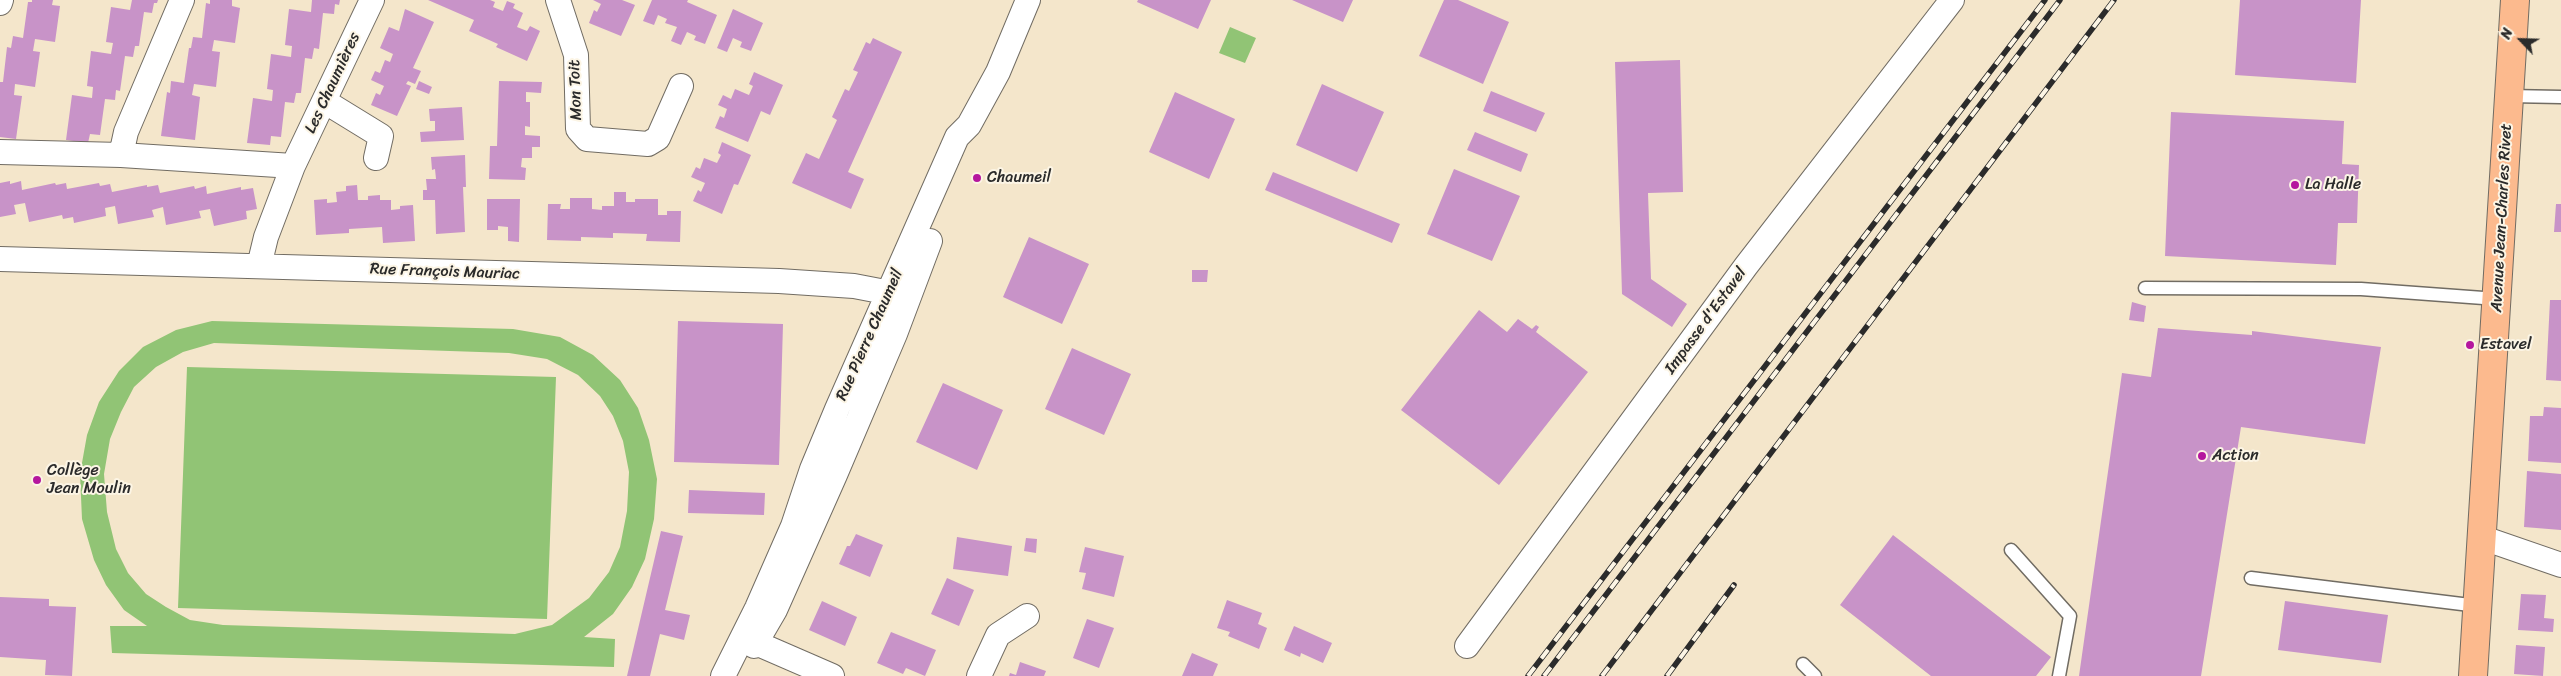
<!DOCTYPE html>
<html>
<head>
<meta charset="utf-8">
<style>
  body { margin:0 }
  #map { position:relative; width:2561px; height:676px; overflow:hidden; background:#f4e6cb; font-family:Sriracha,sans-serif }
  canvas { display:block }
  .north { position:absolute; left:2496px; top:15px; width:50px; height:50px; -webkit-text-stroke:4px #fcf5e5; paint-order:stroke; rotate:294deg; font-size:14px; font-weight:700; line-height:20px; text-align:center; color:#2b2b2b }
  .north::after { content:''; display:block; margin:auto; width:18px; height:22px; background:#2b2b2b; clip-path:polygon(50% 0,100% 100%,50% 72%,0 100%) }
</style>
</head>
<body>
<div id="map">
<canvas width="2561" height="676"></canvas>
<div class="north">N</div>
</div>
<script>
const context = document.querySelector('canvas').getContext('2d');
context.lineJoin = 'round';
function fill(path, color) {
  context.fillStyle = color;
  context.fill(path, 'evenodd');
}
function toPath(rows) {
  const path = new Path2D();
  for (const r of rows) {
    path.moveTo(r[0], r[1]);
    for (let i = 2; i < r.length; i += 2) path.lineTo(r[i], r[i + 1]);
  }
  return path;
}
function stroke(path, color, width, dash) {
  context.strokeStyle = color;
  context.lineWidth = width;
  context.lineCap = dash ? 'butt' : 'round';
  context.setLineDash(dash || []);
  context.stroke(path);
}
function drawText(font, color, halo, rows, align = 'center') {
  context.font = font + ' Sriracha,sans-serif';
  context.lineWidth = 4;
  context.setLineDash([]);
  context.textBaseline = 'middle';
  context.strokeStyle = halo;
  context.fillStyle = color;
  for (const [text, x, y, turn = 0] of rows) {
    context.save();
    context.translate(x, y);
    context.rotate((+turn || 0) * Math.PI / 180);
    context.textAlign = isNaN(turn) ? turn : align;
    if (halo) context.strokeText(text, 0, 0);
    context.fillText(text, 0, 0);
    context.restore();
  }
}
const green = toPath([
  [1230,27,1256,38,1245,63,1219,53],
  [212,321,513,329,560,337,593,355,620,380,638,408,649,440,657,479,654,519,645,559,632,587,613,614,584,637,615,639,614,667,112,653,110,626,147,626,124,610,106,585,94,560,82,519,80,474,87,435,99,402,119,371,143,347,176,330],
  [214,343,509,353,547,359,578,375,600,396,613,416,623,441,629,472,627,511,620,547,609,572,589,598,552,625,515,634,223,625,190,620,166,607,146,594,128,573,116,549,107,512,104,474,110,439,121,412,134,387,156,367,183,352],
  [187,367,556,377,547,619,178,608]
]);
const building = toPath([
  [32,0,53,0,52,5,60,6,55,42,35,39,33,51,40,52,35,87,15,84,14,95,22,96,16,139,0,137,0,82,3,82,7,47,11,48,13,36,23,38,28,2,32,2],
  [132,0,158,0,157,3,154,3,152,13,144,12,139,46,135,46,133,57,125,56,120,91,116,90,115,100,105,99,100,135,90,134,88,143,66,140,72,95,92,98,93,87,87,86,91,51,111,54,113,43,106,42,111,7,130,10],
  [210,0,232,0,232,6,240,8,235,43,214,40,212,51,220,52,216,87,194,84,192,95,200,97,195,140,161,136,167,92,170,93,171,81,184,83,189,48,191,48,193,37,202,38,206,3,210,4],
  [312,0,340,0,339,5,335,4,334,14,323,13,319,49,314,48,312,59,305,58,301,93,296,93,294,103,285,102,281,137,271,136,270,145,247,143,253,98,272,101,273,90,267,89,271,54,291,57,292,46,285,45,289,9,311,12],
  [428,0,490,0,495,2,493,7,503,11,507,1,515,4,513,8,523,13,517,27,527,31,530,26,540,31,527,61,496,47,498,44,469,31,474,20],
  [593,0,622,0,635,5,621,36,589,23,594,10,597,12,601,4],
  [652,0,688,0,687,2,717,15,705,44,694,40,696,36,687,32,681,45,671,41,677,27,665,23,667,19,658,15,654,25,643,21],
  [1138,0,1211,0,1198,29,1137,2],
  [1292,0,1353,0,1343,22],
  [1444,0,1458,0,1509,22,1483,84,1419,56],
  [2240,0,2361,0,2356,83,2235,75],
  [405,9,434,22,413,68,421,71,415,84,408,81,406,84,411,86,397,116,371,105,376,93,380,95,384,86,371,80,375,71,380,73,385,60,390,62,393,54,380,48,389,27,399,31],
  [733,9,763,23,751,51,740,47,742,42,733,38,727,52,717,48],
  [873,38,902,52,848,172,864,179,851,209,792,183,806,153,819,159,837,120,832,117,845,89,849,91,858,72,853,70,866,42,870,44],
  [1680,60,1683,192,1648,193,1651,279,1687,304,1672,327,1622,294,1615,62],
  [754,72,783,85,770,115,761,111,748,142,715,128,720,116,724,118,727,109,718,105,723,95,731,99,735,89,749,95,753,86,749,84],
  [419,81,432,87,429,94,416,89],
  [499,81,542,82,541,93,526,92,526,102,530,102,530,127,525,126,525,135,540,136,540,147,532,147,532,158,522,158,521,167,526,168,525,180,489,179,490,146,497,146],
  [1322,84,1384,112,1357,172,1296,145],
  [1491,91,1545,113,1536,132,1483,111],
  [1175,92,1235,119,1209,179,1149,152],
  [462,107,464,140,421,142,420,132,435,131,435,121,430,121,429,109],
  [2171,112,2344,121,2342,164,2359,165,2357,223,2338,223,2336,265,2165,256],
  [1475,132,1528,154,1521,172,1467,150],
  [722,142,751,155,738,185,734,184,722,214,693,201,698,190,701,192,705,183,691,177,696,167,700,169,704,158,717,163,721,155,718,153],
  [465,155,466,187,463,187,465,232,436,234,435,200,423,200,423,190,427,190,426,179,436,179,435,169,432,170,431,157],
  [1454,169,1520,196,1492,261,1427,234],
  [1273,172,1400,224,1392,243,1265,190],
  [10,181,10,184,21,181,22,190,55,183,56,185,66,183,67,189,99,183,100,186,110,184,112,192,147,185,147,187,158,185,160,193,194,186,195,189,206,186,207,194,241,187,241,190,253,188,257,209,246,211,247,219,214,226,210,209,199,211,201,218,166,225,163,207,152,210,154,217,118,224,115,206,105,208,106,216,74,223,73,217,63,219,62,215,29,222,25,203,14,205,16,214,0,217,0,183],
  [357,185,358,200,368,200,368,196,380,195,380,200,391,200,391,210,400,209,400,206,413,205,415,241,383,243,382,227,349,229,349,233,316,235,314,200,327,199,327,203,337,202,336,192,346,191,346,186],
  [614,192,626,192,626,202,635,202,635,199,658,199,658,215,667,215,667,211,681,211,680,242,646,241,647,234,613,233,613,238,581,237,581,241,547,240,548,204,561,204,560,209,570,209,570,198,592,198,592,209,602,210,602,206,614,206],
  [487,199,520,199,519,242,508,241,508,227,498,226,498,230,487,230],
  [2556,204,2561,204,2561,232,2554,232],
  [1029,237,1089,264,1062,324,1003,297],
  [1192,270,1208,270,1207,282,1192,282],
  [2550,300,2561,300,2561,381,2546,380],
  [2132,302,2146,306,2144,322,2129,320],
  [1479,310,1507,332,1518,319,1532,329,1536,325,1539,327,1536,332,1588,372,1499,485,1401,410],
  [678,321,783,324,779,465,674,462],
  [2158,328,2252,335,2252,331,2381,347,2365,444,2241,427,2201,676,2079,676,2122,373,2151,377],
  [1072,348,1131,374,1104,435,1045,409],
  [943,383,1003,410,977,470,916,442],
  [2544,407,2561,408,2561,463,2528,461,2530,416,2543,416],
  [2527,471,2561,474,2561,530,2524,527],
  [689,490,765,493,764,515,688,513],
  [661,531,683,536,665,610,690,615,684,640,660,634,650,676,627,676],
  [856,534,883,545,870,577,839,564,847,546,850,546],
  [1893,535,2051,657,2036,676,1931,676,1840,605],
  [957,537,1012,546,1008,576,953,569],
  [1026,538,1037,539,1036,553,1024,551],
  [1085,547,1124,556,1114,597,1082,589,1086,573,1079,572],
  [947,578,974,590,959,626,931,614],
  [2521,594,2546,595,2544,618,2554,619,2553,632,2518,630],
  [0,597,49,599,49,606,76,607,72,676,45,675,46,660,0,657],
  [1227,600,1262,613,1258,624,1267,628,1259,649,1228,636,1230,632,1217,628],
  [822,601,857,617,845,646,809,630],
  [2285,601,2388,615,2381,663,2278,650],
  [1087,619,1114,628,1099,668,1073,658],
  [1294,626,1332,643,1323,663,1301,653,1300,657,1284,650],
  [891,632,936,650,925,676,906,668,903,674,877,663],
  [2516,645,2545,647,2543,676,2514,674],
  [1192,653,1218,664,1213,676,1182,676],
  [1020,662,1046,671,1044,676,1009,676,1010,673,1016,675]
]);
const service = toPath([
  [2509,96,2561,97],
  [2145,288,2361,289,2497,299],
  [2011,550,2070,616,2059,676],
  [2251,578,2478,606],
  [1803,664,1815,676]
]);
const minor = toPath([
  [558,0,576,55,578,129,587,139,648,144,658,138,681,86],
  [0,3,1,0],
  [324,101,381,136,376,158],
  [0,152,121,155,293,166],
  [121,155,126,132,182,0],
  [0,259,779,281,854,286,880,291,906,302],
  [259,266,266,237,293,166,372,0],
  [2483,538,2561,565],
  [756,643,832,676],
  [754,646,775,610,835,475,895,334,930,241],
  [1467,646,1746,266,1952,0],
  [723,676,757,608,793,526,812,469,837,409,957,137,969,125,998,72,1028,0],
  [979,676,998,635,1027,616]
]);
const primary = toPath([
  [2473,676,2515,0]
]);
const rail = toPath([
  [1528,676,2045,0],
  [1544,676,2060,0],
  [1602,676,2114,0],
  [1667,676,1734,585]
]);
const markers = [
  [977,178,5,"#b5179e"],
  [2295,185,5,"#b5179e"],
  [2470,345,5,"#b5179e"],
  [2202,456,5,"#b5179e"],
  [37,480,5,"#b5179e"]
];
const streetNames = [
  ["Les Chaumières",333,83,-65],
  ["Mon Toit",576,90,-92],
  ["Avenue Jean-Charles Rivet",2502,218,-87],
  ["Rue François Mauriac",445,272,2],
  ["Impasse d'Estavel",1706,321,-54],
  ["Rue Pierre Chaumeil",870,335,-66]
];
const poiNames = [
  ["Chaumeil",987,178],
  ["La Halle",2305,185],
  ["Estavel",2480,345],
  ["Action",2212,456],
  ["Collège",47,471],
  ["Jean Moulin",47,489]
];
fill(green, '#91c475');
fill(building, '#c893c8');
stroke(service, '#716c63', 15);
stroke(minor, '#716c63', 26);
stroke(primary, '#716c63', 30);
stroke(service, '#fff', 12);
stroke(minor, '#fff', 24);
stroke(primary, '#fcba8e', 28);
stroke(rail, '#2b2b2b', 5.5);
stroke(rail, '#fcf5e5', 4, [11]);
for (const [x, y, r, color] of markers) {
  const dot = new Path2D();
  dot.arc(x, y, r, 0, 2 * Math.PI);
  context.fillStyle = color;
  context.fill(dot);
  stroke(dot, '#fcf5e5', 2);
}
drawText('16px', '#2b2b2b', '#fcf5e5', streetNames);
drawText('16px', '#2b2b2b', '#fcf5e5', poiNames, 'left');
</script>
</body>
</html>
